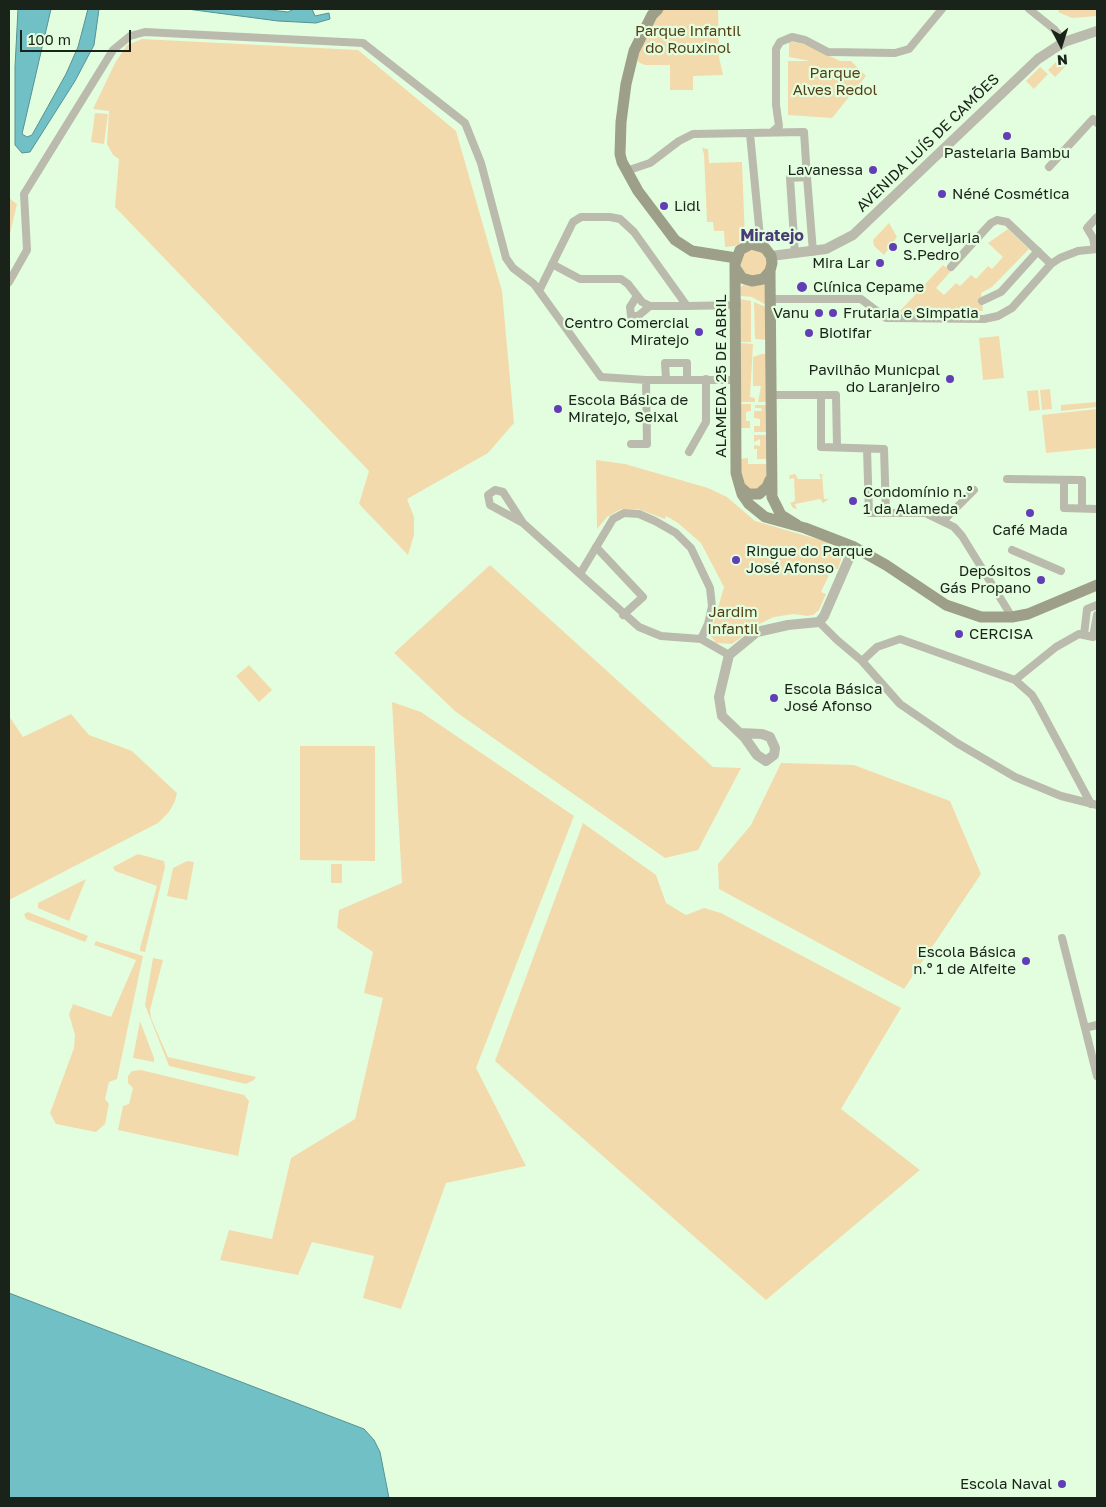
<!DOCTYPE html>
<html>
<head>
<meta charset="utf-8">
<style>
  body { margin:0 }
  #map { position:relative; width:1106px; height:1507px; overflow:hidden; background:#e3fedf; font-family:"Golos Text",sans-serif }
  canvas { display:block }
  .frame { position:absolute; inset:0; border:10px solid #1a2319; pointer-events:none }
  .north { position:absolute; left:1036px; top:20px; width:50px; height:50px; -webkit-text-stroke:4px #e3fedf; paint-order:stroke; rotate:175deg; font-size:14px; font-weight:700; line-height:20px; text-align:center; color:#1a2319 }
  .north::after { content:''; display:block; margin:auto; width:18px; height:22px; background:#1a2319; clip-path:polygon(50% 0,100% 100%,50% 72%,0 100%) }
  .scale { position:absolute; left:20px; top:30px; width:111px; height:22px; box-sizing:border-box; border:2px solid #1a2319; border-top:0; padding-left:6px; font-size:15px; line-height:18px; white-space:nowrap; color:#1a2319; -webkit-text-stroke:4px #e3fedf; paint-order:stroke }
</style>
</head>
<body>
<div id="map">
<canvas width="1106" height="1507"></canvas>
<div class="frame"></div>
<div class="north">N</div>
<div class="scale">100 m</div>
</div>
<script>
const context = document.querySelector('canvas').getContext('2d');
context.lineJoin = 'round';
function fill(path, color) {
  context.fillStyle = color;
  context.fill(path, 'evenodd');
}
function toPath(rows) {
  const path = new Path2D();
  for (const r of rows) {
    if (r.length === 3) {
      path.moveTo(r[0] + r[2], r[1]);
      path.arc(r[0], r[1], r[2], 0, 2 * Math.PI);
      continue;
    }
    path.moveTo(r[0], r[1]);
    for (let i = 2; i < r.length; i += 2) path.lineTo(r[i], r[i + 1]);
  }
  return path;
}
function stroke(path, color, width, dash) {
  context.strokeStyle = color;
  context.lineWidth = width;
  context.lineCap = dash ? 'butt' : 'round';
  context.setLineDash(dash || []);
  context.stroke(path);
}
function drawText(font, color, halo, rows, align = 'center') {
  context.font = font + ' "Golos Text",sans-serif';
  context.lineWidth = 4.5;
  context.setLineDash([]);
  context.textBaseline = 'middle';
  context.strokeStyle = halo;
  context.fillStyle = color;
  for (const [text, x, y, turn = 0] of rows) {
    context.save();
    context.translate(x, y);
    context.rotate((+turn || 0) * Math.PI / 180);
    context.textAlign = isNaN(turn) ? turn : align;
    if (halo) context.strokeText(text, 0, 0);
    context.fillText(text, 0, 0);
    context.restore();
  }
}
const green = toPath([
  [660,9,718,9,719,57,723,75,693,76,693,90,670,90,670,65,645,65,638,62,638,52],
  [1060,9,1097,9,1097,16,1072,18,1058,12],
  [142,39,358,50,456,131,502,291,514,423,488,453,407,499,414,517,414,535,408,555,359,504,369,471,115,207,119,159,113,155,107,144,109,111,93,109,115,63,127,45],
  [789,41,808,45,840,61,851,61,866,76,832,118,788,115,788,61,810,61,789,57],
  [1061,57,1068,64,1055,77,1048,70],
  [1040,67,1048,74,1034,89,1026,81],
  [95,113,108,114,104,144,91,142],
  [702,148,708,149,709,163,742,162,745,240,735,246,725,247,724,231,714,231,713,222,707,222,704,154],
  [9,198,17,204,9,238],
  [889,223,897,237,884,255,874,246,873,240],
  [1008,229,1029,249,992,287,981,293,983,311,898,313,943,265,951,271,936,288,944,295,956,283,960,286,971,275,976,279,988,266,992,269,1003,257,988,243],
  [754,263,14],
  [744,284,767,284,768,306,752,297,741,296,740,288],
  [740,299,751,301,751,342,740,342],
  [754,302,768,308,768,340,755,339],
  [999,336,1004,378,983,380,979,338],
  [741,343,753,344,750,397,755,398,755,402,740,402],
  [762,354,769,354,768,402,758,402,761,386,753,386,753,357],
  [1050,389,1052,409,1042,410,1040,390],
  [1038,390,1040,410,1029,411,1027,391],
  [1097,402,1097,407,1061,411,1061,405],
  [739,404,751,404,751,411,746,412,746,421,750,421,750,428,739,428],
  [755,405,768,405,768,432,754,432,754,426,760,426,760,419,754,418,754,411,762,411,761,408,755,408],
  [1097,409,1097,448,1046,453,1042,415],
  [754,435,768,435,767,459,757,459,757,449,754,449,754,445,760,446,760,439,754,442],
  [748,458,748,464,767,464,766,481,759,491,744,490,739,459],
  [596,460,625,464,708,488,727,497,755,521,827,542,840,553,841,560,838,569,832,569,821,592,826,594,819,610,813,615,807,616,794,614,774,617,761,623,732,644,716,643,710,635,724,587,701,543,678,523,666,516,665,519,638,509,621,509,607,517,597,529],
  [795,474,798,479,821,479,819,474,827,475,822,475,824,499,829,499,823,503,820,499,795,504,797,509,793,508,790,503,795,501,794,478,789,479,790,475],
  [490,565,713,767,741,768,698,850,665,858,456,712,394,653],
  [249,665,272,690,259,702,236,676],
  [392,702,421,712,574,816,476,1068,526,1166,446,1183,401,1309,363,1298,374,1256,312,1242,298,1275,220,1260,229,1230,272,1239,291,1158,355,1119,383,998,364,993,373,952,337,928,339,910,402,883],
  [71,714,89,735,132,751,177,793,175,801,169,812,158,823,9,900,9,716,23,737],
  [300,746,375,746,375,861,300,860],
  [781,763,854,765,950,801,981,874,904,989,719,889,718,864,751,825],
  [583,823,656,875,666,903,686,915,704,908,721,913,901,1008,841,1109,920,1170,766,1300,495,1061],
  [138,854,164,861,165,867,145,952,140,951,140,948,157,886,115,871,113,867],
  [187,861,194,862,187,900,167,896,173,868],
  [331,864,342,864,342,883,331,883],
  [86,879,69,921,38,908,38,903],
  [28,912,88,936,85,942,26,919,24,914],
  [96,941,143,956,117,1079,109,1082,105,1099,109,1104,105,1124,96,1132,56,1124,50,1113,74,1048,75,1035,69,1014,73,1004,111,1017,136,960,94,945],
  [153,958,163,960,150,1010,151,1018,168,1057,256,1077,254,1080,246,1084,169,1066,145,1005],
  [140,1021,154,1058,154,1062,133,1058],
  [141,1070,244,1095,249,1101,238,1156,118,1130,123,1106,129,1104,133,1088,128,1083,128,1076,132,1071]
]);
const water = toPath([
  [18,9,51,9,22,134,27,137,32,135,66,74,78,47,88,9,99,9,94,45,75,81,30,152,22,153,15,145,15,67,18,9],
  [187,9,262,9,288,12,294,9,312,9,315,16,329,13,330,19,316,23,278,21,187,9],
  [9,1293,364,1429,374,1440,380,1452,389,1498,9,1498,9,1293]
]);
const minor = toPath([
  [1029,9,1054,29,1064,42],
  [772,132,779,126,776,105,776,49,780,42,792,37,805,40,828,52,895,53,909,49,942,9],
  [750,134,760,237,756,244],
  [1049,167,1093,119,1097,123],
  [626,171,650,163,679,141,693,134,804,132,807,177],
  [1095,249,1093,238,1087,228,1097,217],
  [795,254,790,178,807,177,813,252],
  [552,264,580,279,621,279,628,284,642,302,650,306,687,306],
  [951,267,991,223,997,220,1007,222,1051,264],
  [9,282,27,250,24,194,113,50,130,36,145,32,363,43,465,123,481,163,506,258,513,268,534,284,539,291],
  [637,296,630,307,631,316,638,316,650,306],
  [772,299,861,299,886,318,984,319,998,316,1012,308,1051,264,1060,258,1078,251,1097,249],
  [982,301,1001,292,1038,251],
  [666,379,665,363,687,363,687,379],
  [736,380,646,380,601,377,539,291,573,222,581,217,610,217,620,219,634,232,687,306,737,305],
  [771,395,836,395,837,447],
  [821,395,821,447,884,449,886,513],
  [629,399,646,400],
  [647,418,662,418],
  [631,444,647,444,646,380],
  [867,449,869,513,925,513,954,527,962,536,1012,617],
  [689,452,706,422,706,379],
  [1007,479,1082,480,1082,508],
  [1064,480,1064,508,1097,509],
  [944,520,974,490],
  [523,523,503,492,495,490,488,495,490,505,523,523,639,627,661,636,701,639,729,655],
  [596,547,643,597,623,615],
  [1012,550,1061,571],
  [580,574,613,519,624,513,639,514,655,521,676,533,691,548,710,588,712,606,708,624,701,639],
  [819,622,837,640,862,661,900,704,957,743,1015,777,1061,796,1097,805],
  [1084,635,1087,609,1097,605],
  [862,661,877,647,900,639,1015,680,1032,695,1038,705,1091,804],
  [1015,680,1056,647,1079,634,1093,637,1097,615],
  [1062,938,1085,1028,1097,1025],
  [1085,1028,1097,1076]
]);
const tertiary = toPath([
  [771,256,826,249,853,235,1038,59,1064,42,1097,31],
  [740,733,762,734,770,737,775,748,774,755,766,761,757,755,745,738,722,716,719,697,729,655,757,632,788,625,819,622,824,616,854,547]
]);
const secondary = toPath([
  [658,9,652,15,634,51,626,84,621,122,620,154,622,162,638,191,675,240,692,251,736,258],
  [736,269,742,278,752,281,763,279,770,271],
  [740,487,748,494,759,494,767,487,770,480],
  [797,525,781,515,772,497,770,271,772,263,771,256,765,248,751,244,740,250,735,264,736,473,742,494,749,504,765,517,805,528,854,547,886,565,946,605,981,617,1012,617,1028,614,1097,585]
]);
const markers = [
  [1007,136,5,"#623eb6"],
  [873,170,5,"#623eb6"],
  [942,194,5,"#623eb6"],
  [664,206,5,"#623eb6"],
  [893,247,5,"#623eb6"],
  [880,263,5,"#623eb6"],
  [802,287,6,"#623eb6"],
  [819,313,5,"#623eb6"],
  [833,313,5,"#623eb6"],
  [699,332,5,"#623eb6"],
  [809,333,5,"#623eb6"],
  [950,379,5,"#623eb6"],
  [558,409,5,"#623eb6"],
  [853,501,5,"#623eb6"],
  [1030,513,5,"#623eb6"],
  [736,560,5,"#623eb6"],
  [1041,580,5,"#623eb6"],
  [959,634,5,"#623eb6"],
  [774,698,5,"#623eb6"],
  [1026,961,5,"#623eb6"],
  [1062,1484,5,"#623eb6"]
];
const parkNames = [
  ["Parque Infantil",688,31],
  ["do Rouxinol",688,48],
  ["Parque",835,73],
  ["Alves Redol",835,90],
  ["Jardim",733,612],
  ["Infantil",733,629]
];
const streetNames = [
  ["AVENIDA LUÍS DE CAMÕES",928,143,-44],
  ["ALAMEDA 25 DE ABRIL",721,376,-90]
];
const poiNames = [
  ["Pastelaria Bambu",1007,153,"center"],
  ["Lavanessa",863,170,"right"],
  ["Néné Cosmética",952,194],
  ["Lidl",674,206],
  ["Cerveijaria",903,238],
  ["S.Pedro",903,255],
  ["Mira Lar",870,263,"right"],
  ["Clínica Cepame",813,287],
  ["Vanu",809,313,"right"],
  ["Frutaria e Simpatia",843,313],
  ["Centro Comercial",689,323,"right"],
  ["Miratejo",689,340,"right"],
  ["Biotifar",819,333],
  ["Pavilhão Municpal",940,370,"right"],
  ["do Laranjeiro",940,387,"right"],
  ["Escola Básica de",568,400],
  ["Miratejo, Seixal",568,417],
  ["Condomínio n.º",863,492],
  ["1 da Alameda",863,509],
  ["Café Mada",1030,530,"center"],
  ["Ringue do Parque",746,551],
  ["José Afonso",746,568],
  ["Depósitos",1031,571,"right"],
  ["Gás Propano",1031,588,"right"],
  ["CERCISA",969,634],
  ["Escola Básica",784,689],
  ["José Afonso",784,706],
  ["Escola Básica",1016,952,"right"],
  ["n.º 1 de Alfeite",1016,969,"right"],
  ["Escola Naval",1052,1484,"right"]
];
const neighbourhoodNames = [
  ["Miratejo",772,236]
];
fill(green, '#f3daac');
fill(water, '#71c0c6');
stroke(water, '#579192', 1);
stroke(minor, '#babbac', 8);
stroke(tertiary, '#babbac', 10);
stroke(secondary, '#9d9f88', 11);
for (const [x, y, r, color] of markers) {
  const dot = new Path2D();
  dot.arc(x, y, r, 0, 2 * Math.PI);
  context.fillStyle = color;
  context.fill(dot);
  stroke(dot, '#e3fedf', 2);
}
drawText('15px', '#533e13', '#e3fedf', parkNames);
drawText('15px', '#1a2319', '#e3fedf', streetNames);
drawText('15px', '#1a2319', '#e3fedf', poiNames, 'left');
drawText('bold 16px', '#493b78', '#e3fedf', neighbourhoodNames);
</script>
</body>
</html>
